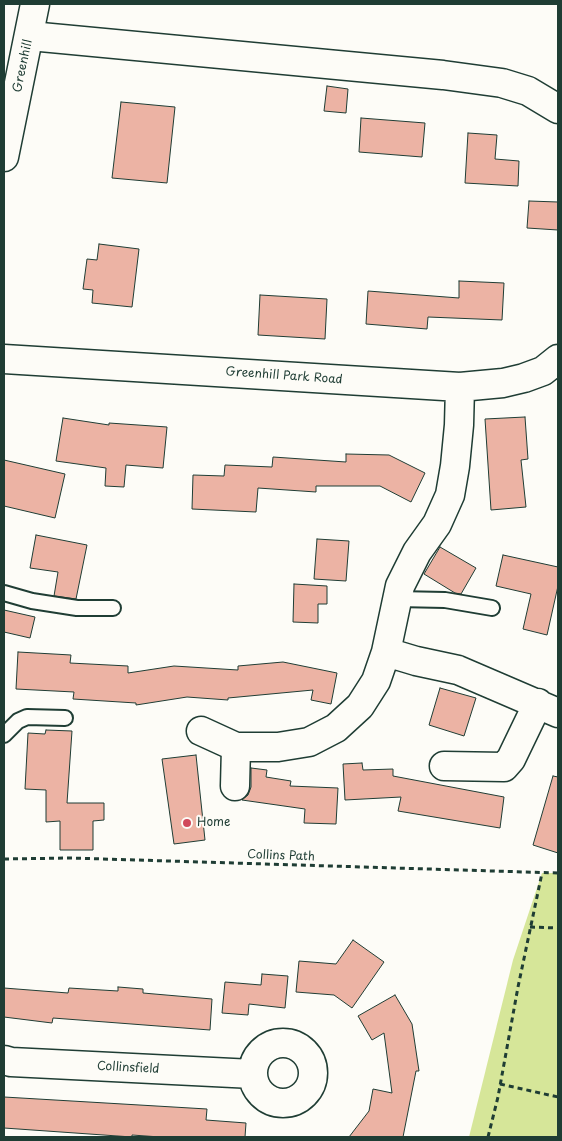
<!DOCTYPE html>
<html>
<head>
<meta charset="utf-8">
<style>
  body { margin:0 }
  #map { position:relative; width:562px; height:1141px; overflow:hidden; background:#fdfcf7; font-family:"Playpen Sans",sans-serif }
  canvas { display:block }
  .frame { position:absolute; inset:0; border:5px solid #1f3d34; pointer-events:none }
</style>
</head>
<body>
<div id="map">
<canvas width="562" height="1141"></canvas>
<div class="frame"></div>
</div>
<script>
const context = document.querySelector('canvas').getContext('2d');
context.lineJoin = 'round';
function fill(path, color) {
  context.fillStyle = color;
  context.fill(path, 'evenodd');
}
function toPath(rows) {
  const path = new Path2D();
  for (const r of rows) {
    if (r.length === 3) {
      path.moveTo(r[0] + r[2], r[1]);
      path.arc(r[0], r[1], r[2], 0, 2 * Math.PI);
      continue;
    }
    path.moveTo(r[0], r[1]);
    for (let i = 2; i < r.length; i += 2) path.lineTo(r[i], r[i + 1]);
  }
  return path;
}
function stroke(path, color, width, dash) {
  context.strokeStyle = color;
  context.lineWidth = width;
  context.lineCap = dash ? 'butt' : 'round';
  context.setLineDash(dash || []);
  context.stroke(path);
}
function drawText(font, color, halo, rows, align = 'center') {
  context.font = font + ' "Playpen Sans",sans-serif';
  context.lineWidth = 4;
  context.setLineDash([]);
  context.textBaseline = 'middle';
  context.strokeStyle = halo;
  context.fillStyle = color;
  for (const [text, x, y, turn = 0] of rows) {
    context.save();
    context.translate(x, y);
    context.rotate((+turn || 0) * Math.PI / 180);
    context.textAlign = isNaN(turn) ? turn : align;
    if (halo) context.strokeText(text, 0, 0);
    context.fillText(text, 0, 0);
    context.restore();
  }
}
const green = toPath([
  [542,873,558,873,558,1137,469,1137,513,960]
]);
const building = toPath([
  [327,86,348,89,346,113,324,111,327,86],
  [121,102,175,107,167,183,112,178,121,102],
  [361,118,425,123,422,157,359,152,361,118],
  [468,133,497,135,495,159,519,161,518,186,465,183,468,133],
  [529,201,558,202,558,230,527,228,529,201],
  [99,244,139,249,132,307,92,303,93,290,83,289,87,259,97,260,99,244],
  [459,281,504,283,502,320,428,317,427,329,366,324,368,291,459,298,459,281],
  [260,295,327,299,325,339,258,335,260,295],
  [525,417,528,459,521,460,526,507,491,510,485,419,525,417],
  [63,418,109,425,109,423,167,427,163,468,126,465,124,487,105,486,106,468,56,461,63,418],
  [346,454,389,455,425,473,411,502,380,486,316,486,316,492,258,488,256,512,192,509,193,475,224,476,225,465,272,467,273,457,346,462,346,454],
  [4,460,65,474,55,518,4,506,4,460],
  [36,535,87,545,76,599,54,596,58,572,30,568,36,535],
  [317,539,349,541,346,581,314,579,317,539],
  [440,547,476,568,461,594,455,593,424,574,440,547],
  [503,555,558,567,558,586,547,635,523,629,531,594,496,586,503,555],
  [294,584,327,586,327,604,318,604,318,623,293,622,294,584],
  [4,610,35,617,30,638,4,632,4,610],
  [18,652,71,655,70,663,128,666,128,673,174,666,238,670,238,666,283,662,337,673,331,704,311,700,313,690,228,698,228,700,187,697,136,705,136,703,73,699,74,692,16,689,18,652],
  [440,688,476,698,464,736,429,725,440,688],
  [46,730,72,731,67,803,104,803,104,820,93,821,93,850,60,850,60,821,46,822,46,790,25,789,28,733,45,734,46,730],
  [196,755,205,840,174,844,162,759,196,755],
  [362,763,363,770,393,769,393,776,504,797,500,828,398,811,401,797,345,800,343,764,362,763],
  [251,768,267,770,266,777,291,781,290,786,338,788,336,824,304,823,305,809,242,800,248,795,251,787,251,768],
  [553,776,558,777,558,853,533,845,553,776],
  [353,940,384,962,352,1008,334,995,296,992,299,961,336,964,353,940],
  [262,974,288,976,285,1008,249,1004,248,1015,222,1013,225,982,261,985,262,974],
  [118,987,143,989,143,993,212,999,210,1030,53,1018,52,1023,4,1017,4,988,68,993,69,988,118,991,118,987],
  [395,995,412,1024,419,1071,416,1071,403,1137,349,1137,369,1111,373,1089,392,1093,384,1033,372,1040,358,1016,395,995],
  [4,1097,207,1109,206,1120,246,1123,245,1137,160,1137,132,1135,132,1137,4,1128,4,1097]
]);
const path = toPath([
  [4,859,71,858,558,873],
  [530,927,558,928],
  [500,1084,558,1097],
  [488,1137,498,1097,518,987,542,873]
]);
const service = toPath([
  [4,593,32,601,77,608,113,608],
  [397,599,445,600,492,608],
  [4,735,18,721,27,717,65,718]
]);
const minor = toPath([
  [30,36,443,75,502,83,528,91,558,109],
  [4,359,460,387,503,383,524,378,543,371,558,359],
  [386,652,416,661,458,670,558,713],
  [201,731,236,747,278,747,309,742,336,728,360,706,376,681,386,652,400,586,417,552,437,524,450,495,455,466,459,425,460,387],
  [444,766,504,767,511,759,538,703],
  [235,786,236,747],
  [283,1073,30],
  [4,1060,11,1062,253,1074]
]);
const primary = toPath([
  [4,157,35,4]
]);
const markers = [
  [187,823,5,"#d1495b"]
];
const streetNames = [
  ["Greenhill",23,66,-78],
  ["Greenhill Park Road",284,376,4],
  ["Collins Path",281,856,2],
  ["Collinsfield",128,1068,3]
];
const poiNames = [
  ["Home",197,823]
];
fill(green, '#d6e699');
fill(building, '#ecb3a4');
stroke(building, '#1f3d34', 1);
stroke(service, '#1f3d34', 18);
stroke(minor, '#1f3d34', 31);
stroke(primary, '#1f3d34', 31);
stroke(path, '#1f3d34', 3, [5, 4]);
stroke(service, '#fdfcf7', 14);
stroke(minor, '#fdfcf7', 28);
stroke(primary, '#fdfcf7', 28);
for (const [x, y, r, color] of markers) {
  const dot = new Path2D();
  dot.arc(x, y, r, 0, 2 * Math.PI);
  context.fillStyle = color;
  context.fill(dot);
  stroke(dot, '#fdfcf7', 2);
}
drawText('12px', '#1f3d34', '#fdfcf7', streetNames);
drawText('12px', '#1f3d34', '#fdfcf7', poiNames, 'left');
</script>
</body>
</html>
